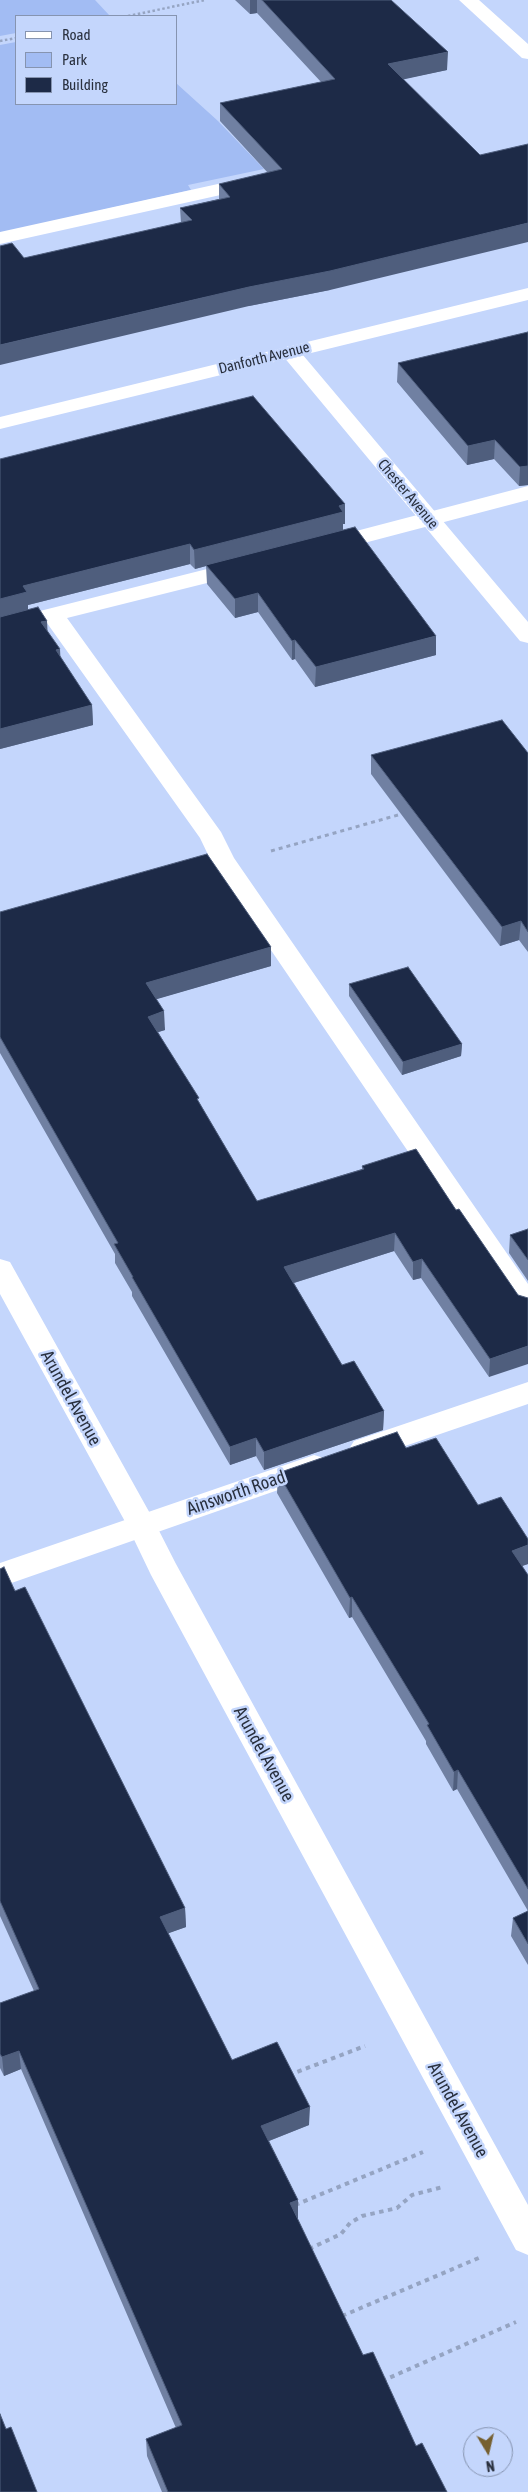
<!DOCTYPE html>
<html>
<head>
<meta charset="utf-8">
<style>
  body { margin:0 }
  #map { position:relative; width:528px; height:2492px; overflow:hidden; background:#c4d6fc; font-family:"Asap Condensed",sans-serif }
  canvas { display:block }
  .legend { position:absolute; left:15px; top:15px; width:162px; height:90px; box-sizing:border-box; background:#c4d6fc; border:1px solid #8694b0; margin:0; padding:6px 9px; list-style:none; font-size:15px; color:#29303e }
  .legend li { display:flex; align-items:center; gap:10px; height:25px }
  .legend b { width:25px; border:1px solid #8694b0 }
  .north { position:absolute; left:463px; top:2427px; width:50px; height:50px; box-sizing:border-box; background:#c4d6fc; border:1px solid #8694b0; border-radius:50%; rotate:171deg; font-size:14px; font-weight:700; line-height:20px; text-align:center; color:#29303e }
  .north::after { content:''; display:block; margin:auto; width:18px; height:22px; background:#766030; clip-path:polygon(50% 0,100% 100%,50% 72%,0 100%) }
</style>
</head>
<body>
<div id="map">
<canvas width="528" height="2492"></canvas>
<ul class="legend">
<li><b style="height:6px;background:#fff"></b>Road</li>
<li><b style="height:14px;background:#a2bcf3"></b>Park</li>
<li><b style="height:14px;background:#1d2a47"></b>Building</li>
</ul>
<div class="north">N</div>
</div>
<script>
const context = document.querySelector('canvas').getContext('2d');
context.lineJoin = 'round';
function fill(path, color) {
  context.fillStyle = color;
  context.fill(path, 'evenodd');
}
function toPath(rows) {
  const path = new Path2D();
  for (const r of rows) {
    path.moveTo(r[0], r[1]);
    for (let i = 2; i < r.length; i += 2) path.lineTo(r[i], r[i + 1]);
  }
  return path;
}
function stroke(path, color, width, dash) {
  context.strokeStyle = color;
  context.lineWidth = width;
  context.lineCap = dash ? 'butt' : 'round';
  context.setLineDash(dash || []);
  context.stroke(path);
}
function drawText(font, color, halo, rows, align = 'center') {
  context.font = font + ' "Asap Condensed",sans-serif';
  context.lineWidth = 5;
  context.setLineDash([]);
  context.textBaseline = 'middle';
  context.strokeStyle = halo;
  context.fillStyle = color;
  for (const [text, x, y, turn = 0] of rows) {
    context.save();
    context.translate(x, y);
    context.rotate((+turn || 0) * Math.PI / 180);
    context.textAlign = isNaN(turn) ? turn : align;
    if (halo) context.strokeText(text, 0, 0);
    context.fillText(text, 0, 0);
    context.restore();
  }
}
const green = toPath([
  [0,0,95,0,110,16,16,16,16,33,0,36],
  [16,42,16,104,176,104,176,83,218,121,264,169,188,185,191,190,0,233,0,45]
]);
const pathFar2 = toPath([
  [128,16,205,0],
  [0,41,16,38]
]);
const pathFar1 = toPath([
  [271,851,405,813]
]);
const path = toPath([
  [289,2075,365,2046],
  [295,2205,423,2152],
  [309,2249,341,2234,350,2223,362,2216,397,2208,412,2195,443,2187],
  [342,2316,481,2257],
  [382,2381,516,2322]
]);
const service = toPath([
  [236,180,243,182,246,186,243,190,0,244,0,232,236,180],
  [528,486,528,500,326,553,318,551,315,546,318,541,528,486],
  [243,560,251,562,254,567,251,572,67,618,221,832,234,858,528,1284,528,1316,518,1313,213,865,200,838,47,623,0,635,0,621,243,560],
  [528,1382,528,1404,364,1460,354,1457,349,1449,354,1441,528,1382],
  [314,1455,324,1458,329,1466,324,1474,0,1587,0,1563,314,1455]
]);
const minor = toPath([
  [459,0,479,0,528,44,528,59,522,58,459,0],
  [290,346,297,348,528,622,528,643,520,641,283,356,280,352,283,348,290,346],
  [0,1259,10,1262,152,1517,176,1564,528,2205,528,2255,516,2250,151,1575,128,1527,0,1294,0,1259]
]);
const primary = toPath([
  [528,288,528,300,0,429,0,417,528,288]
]);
const wall = toPath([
  [235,0,391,0,447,70,403,79,330,290,249,306,24,258,181,223,180,208,219,199,219,184,268,173,220,121,220,103,321,82,257,13,250,14],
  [528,332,528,485,519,486,494,459,467,465,397,382,398,363],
  [0,459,345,524,343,524,343,530,436,655,315,687,295,659,292,660,258,612,235,618,207,584,206,566,195,569,190,564,28,605,28,610,48,632,60,657,92,705,93,725,0,749],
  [528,753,528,952,519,940,500,946,371,774,371,755],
  [0,912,271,947,271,966,156,999,165,1030,158,1032,257,1201,362,1169,362,1166,456,1210,518,1295,489,1377,421,1278,413,1280,394,1251,294,1283,342,1365,384,1411,383,1430,264,1470,256,1456,230,1465,132,1296,132,1292,115,1263,115,1254,0,1053],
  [349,984,462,1044,461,1056,402,1075,349,996],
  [528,1229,528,1281,509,1253,510,1235],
  [406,1448,478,1505,528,1564,522,1566,528,1575,528,1965,511,1936,513,1918,528,1911,457,1789,453,1791,426,1744,426,1741,352,1617,349,1618,277,1493,278,1473],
  [0,1569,15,1591,185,1908,186,1927,168,1933,232,2060,309,2125,269,2141,298,2200,297,2218,363,2355,416,2446,447,2492,162,2492,147,2456,146,2439,176,2428,21,2069,4,2076,0,2068,0,2003,34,1991,0,1916]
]);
const shadedWall = toPath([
  [250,0,257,0,257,13,250,14],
  [448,52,447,70,387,83,388,64],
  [528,223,528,242,330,290,249,306,0,365,0,345,249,287],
  [495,440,494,459,467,465,468,446],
  [528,466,528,485,519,486,520,467],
  [345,504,345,524,343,524,343,531,206,565,206,566,195,569,194,550],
  [190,544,190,564,28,605,28,612,0,619,0,599,23,586],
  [258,593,258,612,235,618,235,599],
  [47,621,48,640,41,622],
  [436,636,436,655,315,687,316,667],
  [295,640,295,659,292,660,292,641],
  [60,649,61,669,56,650],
  [92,705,93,725,0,749,0,729],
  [521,921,519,940,500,946,502,927],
  [271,947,271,966,147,1002,146,983],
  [164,1011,165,1030,149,1035,148,1017],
  [462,1044,461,1056,402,1075,403,1062],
  [395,1233,394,1251,284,1286,284,1267],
  [422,1259,421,1278,413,1280,413,1262],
  [528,1346,528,1364,489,1377,490,1359],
  [384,1411,383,1430,264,1470,264,1452],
  [256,1438,256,1456,230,1465,230,1447],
  [528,1545,528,1564,510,1570,512,1551],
  [352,1597,352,1617,349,1618,350,1598],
  [458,1770,457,1789,453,1791,454,1772],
  [185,1908,186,1927,161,1936,160,1917],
  [19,2051,21,2069,4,2076,2,2057],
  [310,2107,309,2125,261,2144,261,2126],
  [298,2200,298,2218,290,2221,290,2203]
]);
const building = toPath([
  [262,0,391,0,448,52,388,64,480,155,528,144,528,223,330,271,249,287,0,345,0,246,12,243,24,258,192,220,180,208,230,197,219,184,282,169,220,103,335,79,262,0],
  [528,332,528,466,520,467,495,440,468,446,398,363,528,332],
  [253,396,345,504,339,506,343,512,194,550,190,544,23,586,27,592,0,599,0,459,253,396],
  [355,527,436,636,316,667,295,640,292,641,258,593,235,599,206,565,355,527],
  [38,607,47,621,41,622,60,649,56,650,92,705,0,729,0,617,38,607],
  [502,720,528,753,528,932,521,921,502,927,371,755,502,720],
  [207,854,271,947,146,983,164,1011,148,1017,199,1098,197,1099,257,1201,364,1169,362,1166,416,1149,456,1210,459,1209,518,1295,528,1298,528,1346,490,1359,422,1259,413,1262,395,1233,284,1267,342,1365,354,1361,384,1411,264,1452,256,1438,230,1447,132,1277,133,1277,114,1244,118,1243,0,1037,0,912,207,854],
  [408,967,462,1044,403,1062,349,984,408,967],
  [528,1229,528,1260,510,1235,528,1229],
  [397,1432,406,1448,436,1438,478,1505,501,1497,528,1539,528,1545,512,1551,528,1575,528,1889,458,1770,454,1772,427,1725,429,1724,352,1597,350,1598,278,1473,397,1432],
  [4,1567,15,1591,25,1587,185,1908,160,1917,232,2060,277,2042,310,2107,261,2126,298,2200,290,2203,363,2355,373,2352,416,2446,422,2443,447,2492,168,2492,146,2439,182,2425,19,2051,2,2057,0,2054,0,2003,39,1989,0,1901,0,1569,4,1567],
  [528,1911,528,1944,513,1918,528,1911],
  [0,2414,6,2429,11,2427,37,2492,0,2492,0,2414]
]);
const farStreetnames = [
  ["Danforth Avenue",264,358,-14],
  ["Chester Avenue",408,494,50]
];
const streetNames = [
  ["Arundel Avenue",71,1398,61],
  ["Ainsworth Road",236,1493,-19],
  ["Arundel Avenue",264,1754,61],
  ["Arundel Avenue",458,2110,61]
];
fill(green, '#a2bcf3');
stroke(pathFar2, '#95a4c2', 2.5, [2.5, 2.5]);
stroke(pathFar1, '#95a4c2', 3, [4, 4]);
stroke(path, '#95a4c2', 4, [4.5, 4.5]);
fill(service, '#fff');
fill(minor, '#fff');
fill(primary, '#fff');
fill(wall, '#7080a2');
fill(shadedWall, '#4f5e7d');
fill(building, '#1d2a47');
stroke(building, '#4f5e7d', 1);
drawText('15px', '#29303e', '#c4d6fc', farStreetnames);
drawText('18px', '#29303e', '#c4d6fc', streetNames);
</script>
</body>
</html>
